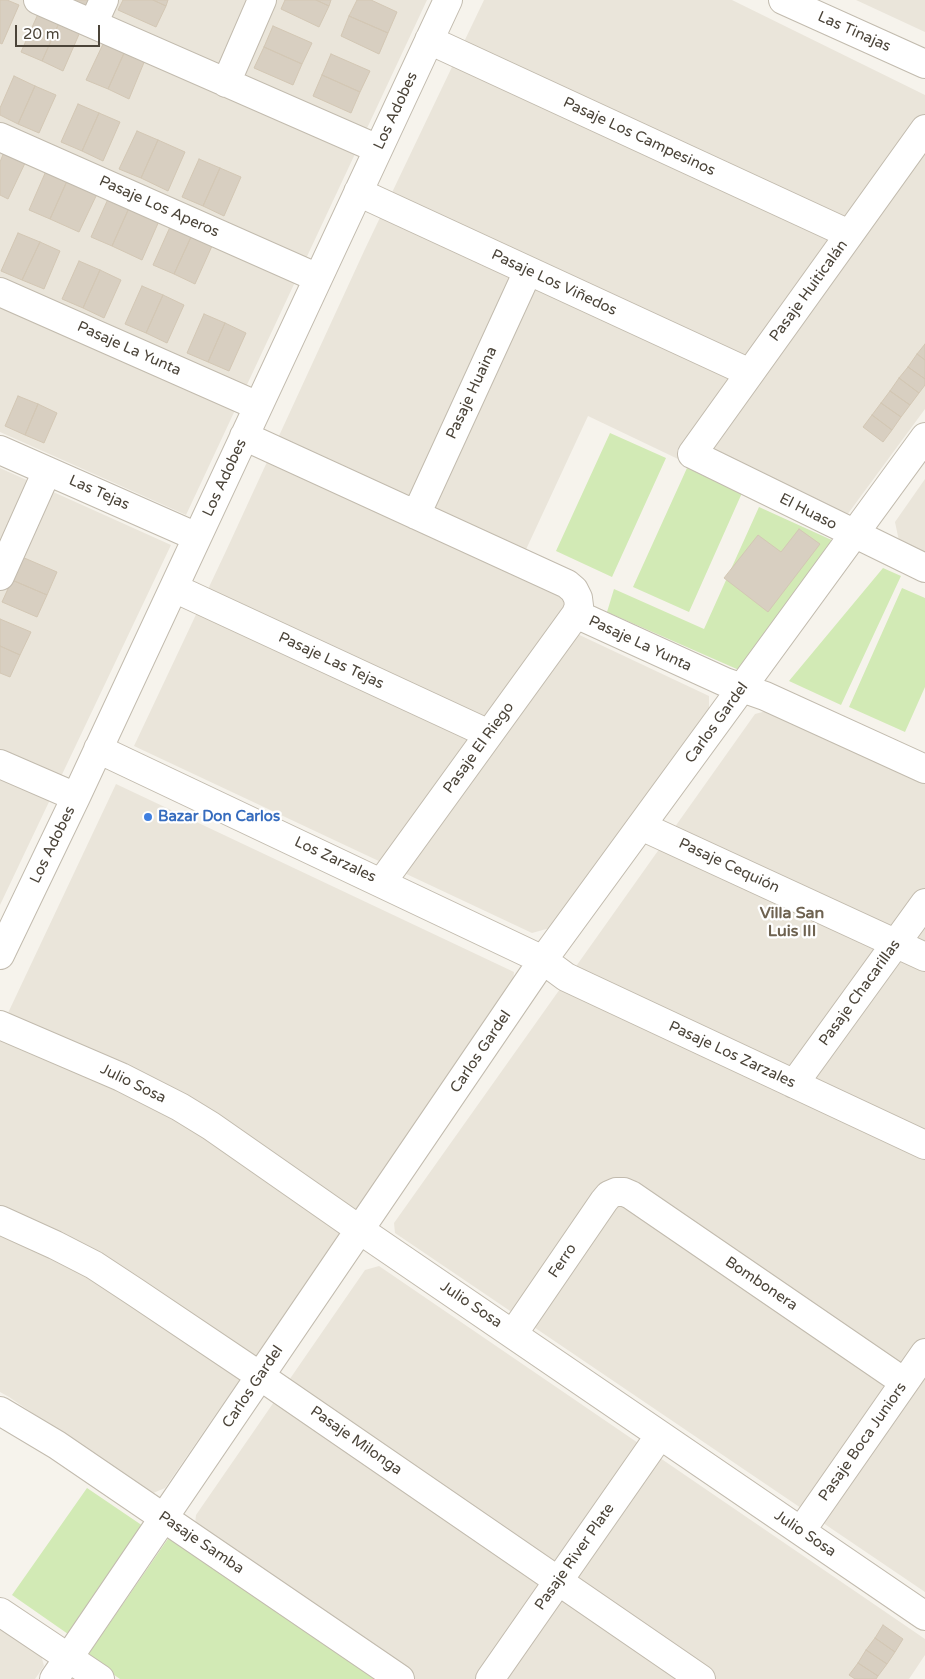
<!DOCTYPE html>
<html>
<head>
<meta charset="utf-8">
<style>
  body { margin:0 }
  #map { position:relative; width:925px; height:1679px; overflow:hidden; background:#f6f3ec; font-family:"Varela Round",sans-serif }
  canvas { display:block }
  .scale { position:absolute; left:15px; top:25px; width:85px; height:22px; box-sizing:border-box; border:2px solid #4b4439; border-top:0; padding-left:6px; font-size:15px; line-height:18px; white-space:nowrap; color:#4b4439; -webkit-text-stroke:4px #fff; paint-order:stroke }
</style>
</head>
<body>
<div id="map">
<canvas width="925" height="1679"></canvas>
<div class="scale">20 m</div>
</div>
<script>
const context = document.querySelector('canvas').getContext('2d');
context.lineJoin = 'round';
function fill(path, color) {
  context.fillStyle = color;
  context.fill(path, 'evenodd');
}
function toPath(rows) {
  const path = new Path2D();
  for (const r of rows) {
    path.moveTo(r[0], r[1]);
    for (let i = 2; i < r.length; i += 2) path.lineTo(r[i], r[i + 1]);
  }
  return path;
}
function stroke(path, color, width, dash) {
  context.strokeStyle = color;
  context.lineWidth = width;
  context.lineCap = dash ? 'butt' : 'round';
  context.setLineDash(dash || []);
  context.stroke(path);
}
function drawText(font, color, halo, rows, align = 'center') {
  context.font = font + ' "Varela Round",sans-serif';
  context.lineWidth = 4.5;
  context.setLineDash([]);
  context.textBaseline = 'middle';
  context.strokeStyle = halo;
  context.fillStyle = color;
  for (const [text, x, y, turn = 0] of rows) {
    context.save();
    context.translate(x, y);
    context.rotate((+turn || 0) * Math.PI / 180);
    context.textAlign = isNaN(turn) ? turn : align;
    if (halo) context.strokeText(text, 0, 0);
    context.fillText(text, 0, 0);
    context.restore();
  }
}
const residential = toPath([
  [0,0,427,0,186,515,0,432],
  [484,0,732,0,925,95,925,409,847,515,692,442,678,459,588,416,516,571,565,598,566,608,554,623,709,696,709,709,550,928,532,933,134,746,226,551,365,249],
  [856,0,925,0,925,32],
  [0,468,171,545,0,905],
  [925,479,925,553,899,541,895,522],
  [770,710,925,780,925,1592,395,1233,394,1223,755,714],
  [116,784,514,972,513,982,165,1488,151,1494,9,1397,0,1392,0,1030],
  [379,1266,925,1639,925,1655,909,1679,414,1679,195,1524,196,1515,365,1270],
  [0,1623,40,1651,44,1666,35,1679,0,1679]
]);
const green = toPath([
  [610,433,666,458,612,577,556,551],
  [687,468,742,493,689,612,633,587],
  [759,507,836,542,739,670,607,612,614,589,704,629],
  [883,568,901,576,841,705,789,681],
  [902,588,925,598,925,687,905,732,849,707],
  [87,1488,143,1526,68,1634,12,1595],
  [172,1533,384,1679,120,1679,87,1656]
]);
const building = toPath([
  [0,0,7,0,19,5,2,44,0,43,0,0],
  [73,0,89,0,86,6,73,0],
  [123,0,153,0,166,6,156,27,118,10,123,0],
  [153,0,168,0,166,6,153,0],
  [285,0,316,0,329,6,319,27,281,9,285,0],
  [316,0,331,0,329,6,316,0],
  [357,0,371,0,397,12,388,33,349,16,357,0],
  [38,14,59,23,42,61,21,52,38,14],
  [349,16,388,33,379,54,341,36,349,16],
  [59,23,80,32,63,71,42,61,59,23],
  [273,26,312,43,302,64,264,47,273,26],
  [104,42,125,51,108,89,86,80,104,42],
  [264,47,302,64,293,85,254,68,264,47],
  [125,51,145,60,129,99,108,89,125,51],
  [331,54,370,71,360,92,322,75,331,54],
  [322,75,360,92,351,113,313,96,322,75],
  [14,76,35,86,18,124,0,115,0,108,14,76],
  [35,86,56,95,39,133,18,124,35,86],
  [78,104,99,113,82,151,61,142,78,104],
  [99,113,120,122,103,161,82,151,99,113],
  [137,131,158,140,141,178,119,169,137,131],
  [158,140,185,152,168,191,141,178,158,140],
  [4,152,26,161,8,199,0,195,0,162,4,152],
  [199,159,220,168,203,206,182,197,199,159],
  [220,168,241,177,224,216,203,206,220,168],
  [46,171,67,181,50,219,29,210,46,171],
  [67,181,97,194,79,232,50,219,67,181],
  [108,199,129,208,112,246,91,237,108,199],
  [129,208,159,221,142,260,112,246,129,208],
  [170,227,191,237,174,274,153,265,170,227],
  [18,233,40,242,22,280,1,271,18,233],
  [191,237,212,246,195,284,174,274,191,237],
  [40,242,60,251,44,289,22,280,40,242],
  [79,261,100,270,83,308,62,299,79,261],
  [100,270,121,280,104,318,83,308,100,270],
  [142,286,163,295,146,333,125,324,142,286],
  [163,295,184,305,167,343,146,333,163,295],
  [204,314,225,323,208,362,187,353,204,314],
  [225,323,246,333,229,371,208,362,225,323],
  [925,344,925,360,917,354,925,344],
  [917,354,925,360,925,379,908,367,917,354],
  [908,367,925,379,925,385,919,393,899,378,908,367],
  [899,378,919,393,910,405,890,391,899,378],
  [890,391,910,405,901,417,881,403,890,391],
  [18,396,38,404,25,435,5,426,18,396],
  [881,403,901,417,892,430,872,415,881,403],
  [38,404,57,413,44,443,25,435,38,404],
  [872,415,892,430,883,442,863,427,872,415],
  [799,529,820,544,768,612,724,578,758,535,781,552,799,529],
  [22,557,57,572,47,595,12,580,22,557],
  [12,580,47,595,37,617,2,602,12,580],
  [0,619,31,632,20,655,0,646,0,619],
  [0,646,20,655,10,677,0,673,0,646],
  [883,1625,903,1639,895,1652,875,1638,883,1625],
  [875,1638,895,1652,887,1664,866,1650,875,1638],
  [866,1650,887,1664,878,1676,858,1663,866,1650],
  [858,1663,878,1676,876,1679,855,1679,849,1675,858,1663]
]);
const minor = toPath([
  [38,0,378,149],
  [783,0,925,64],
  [93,24,104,0],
  [429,40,849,234],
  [226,83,262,0],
  [925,129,692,454,925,568],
  [0,137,318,278],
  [358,192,750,373],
  [0,292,258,406],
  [244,436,567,584,574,590,578,598,579,606,576,614,382,882],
  [0,450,197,537],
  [416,515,528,271],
  [0,576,47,471],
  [174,588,489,734],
  [576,614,725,682,765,696,925,769],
  [98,749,543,960,566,977,925,1145],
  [0,764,76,797],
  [641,826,925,957],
  [0,955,76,797,448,0],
  [0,1025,121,1077,180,1107,211,1126,360,1230,925,1616],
  [794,1084,925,903],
  [0,1220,55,1245,94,1265,135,1292,260,1376,701,1679],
  [513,1334,604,1201,609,1195,616,1192,624,1192,631,1195,904,1382],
  [0,1411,57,1445,400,1679],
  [801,1531,925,1353],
  [0,1612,100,1679],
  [54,1679,543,960,925,437],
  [490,1679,660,1435]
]);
const markers = [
  [148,817,5,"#3f7fe0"]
];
const streetNames = [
  ["Las Tinajas",854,32,24],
  ["Los Adobes",396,111,-65],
  ["Pasaje Los Campesinos",639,137,25],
  ["Pasaje Los Aperos",159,207,24],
  ["Pasaje Los Viñedos",554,283,25],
  ["Pasaje Huiticalán",809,291,-54],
  ["Pasaje La Yunta",129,349,24],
  ["Pasaje Huaina",472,393,-65],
  ["Los Adobes",225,478,-65],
  ["Las Tejas",99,493,24],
  ["El Huaso",808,512,27],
  ["Pasaje La Yunta",640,644,25],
  ["Pasaje Las Tejas",331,661,25],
  ["Carlos Gardel",717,723,-54],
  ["Pasaje El Riego",479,748,-54],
  ["Los Adobes",53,845,-64],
  ["Los Zarzales",335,860,25],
  ["Pasaje Cequión",729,866,25],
  ["Pasaje Chacarillas",860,993,-54],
  ["Carlos Gardel",481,1052,-56],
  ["Pasaje Los Zarzales",732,1055,25],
  ["Julio Sosa",133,1084,26],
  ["Ferro",563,1261,-56],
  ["Bombonera",761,1284,34],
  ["Julio Sosa",471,1305,34],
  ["Carlos Gardel",253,1387,-56],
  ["Pasaje Milonga",356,1441,35],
  ["Pasaje Boca Juniors",863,1442,-55],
  ["Julio Sosa",805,1534,34],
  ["Pasaje Samba",201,1543,34],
  ["Pasaje River Plate",575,1557,-55]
];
const shopNames = [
  ["Bazar Don Carlos",158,817]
];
const neighbourhoodNames = [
  ["Villa San",792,914],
  ["Luis III",792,932]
];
fill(residential, '#eae5da');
fill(green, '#d2eab5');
fill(building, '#d8cfc1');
stroke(building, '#d3c7b4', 1);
stroke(minor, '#c2bbae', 30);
stroke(minor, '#fff', 28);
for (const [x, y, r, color] of markers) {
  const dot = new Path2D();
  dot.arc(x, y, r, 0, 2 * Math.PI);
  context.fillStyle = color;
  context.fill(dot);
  stroke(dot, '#fff', 2);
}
drawText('15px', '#4b4439', '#fff', streetNames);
drawText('bold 15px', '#366cbe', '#fff', shopNames, 'left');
drawText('bold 16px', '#6e6250', '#fff', neighbourhoodNames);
</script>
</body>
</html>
